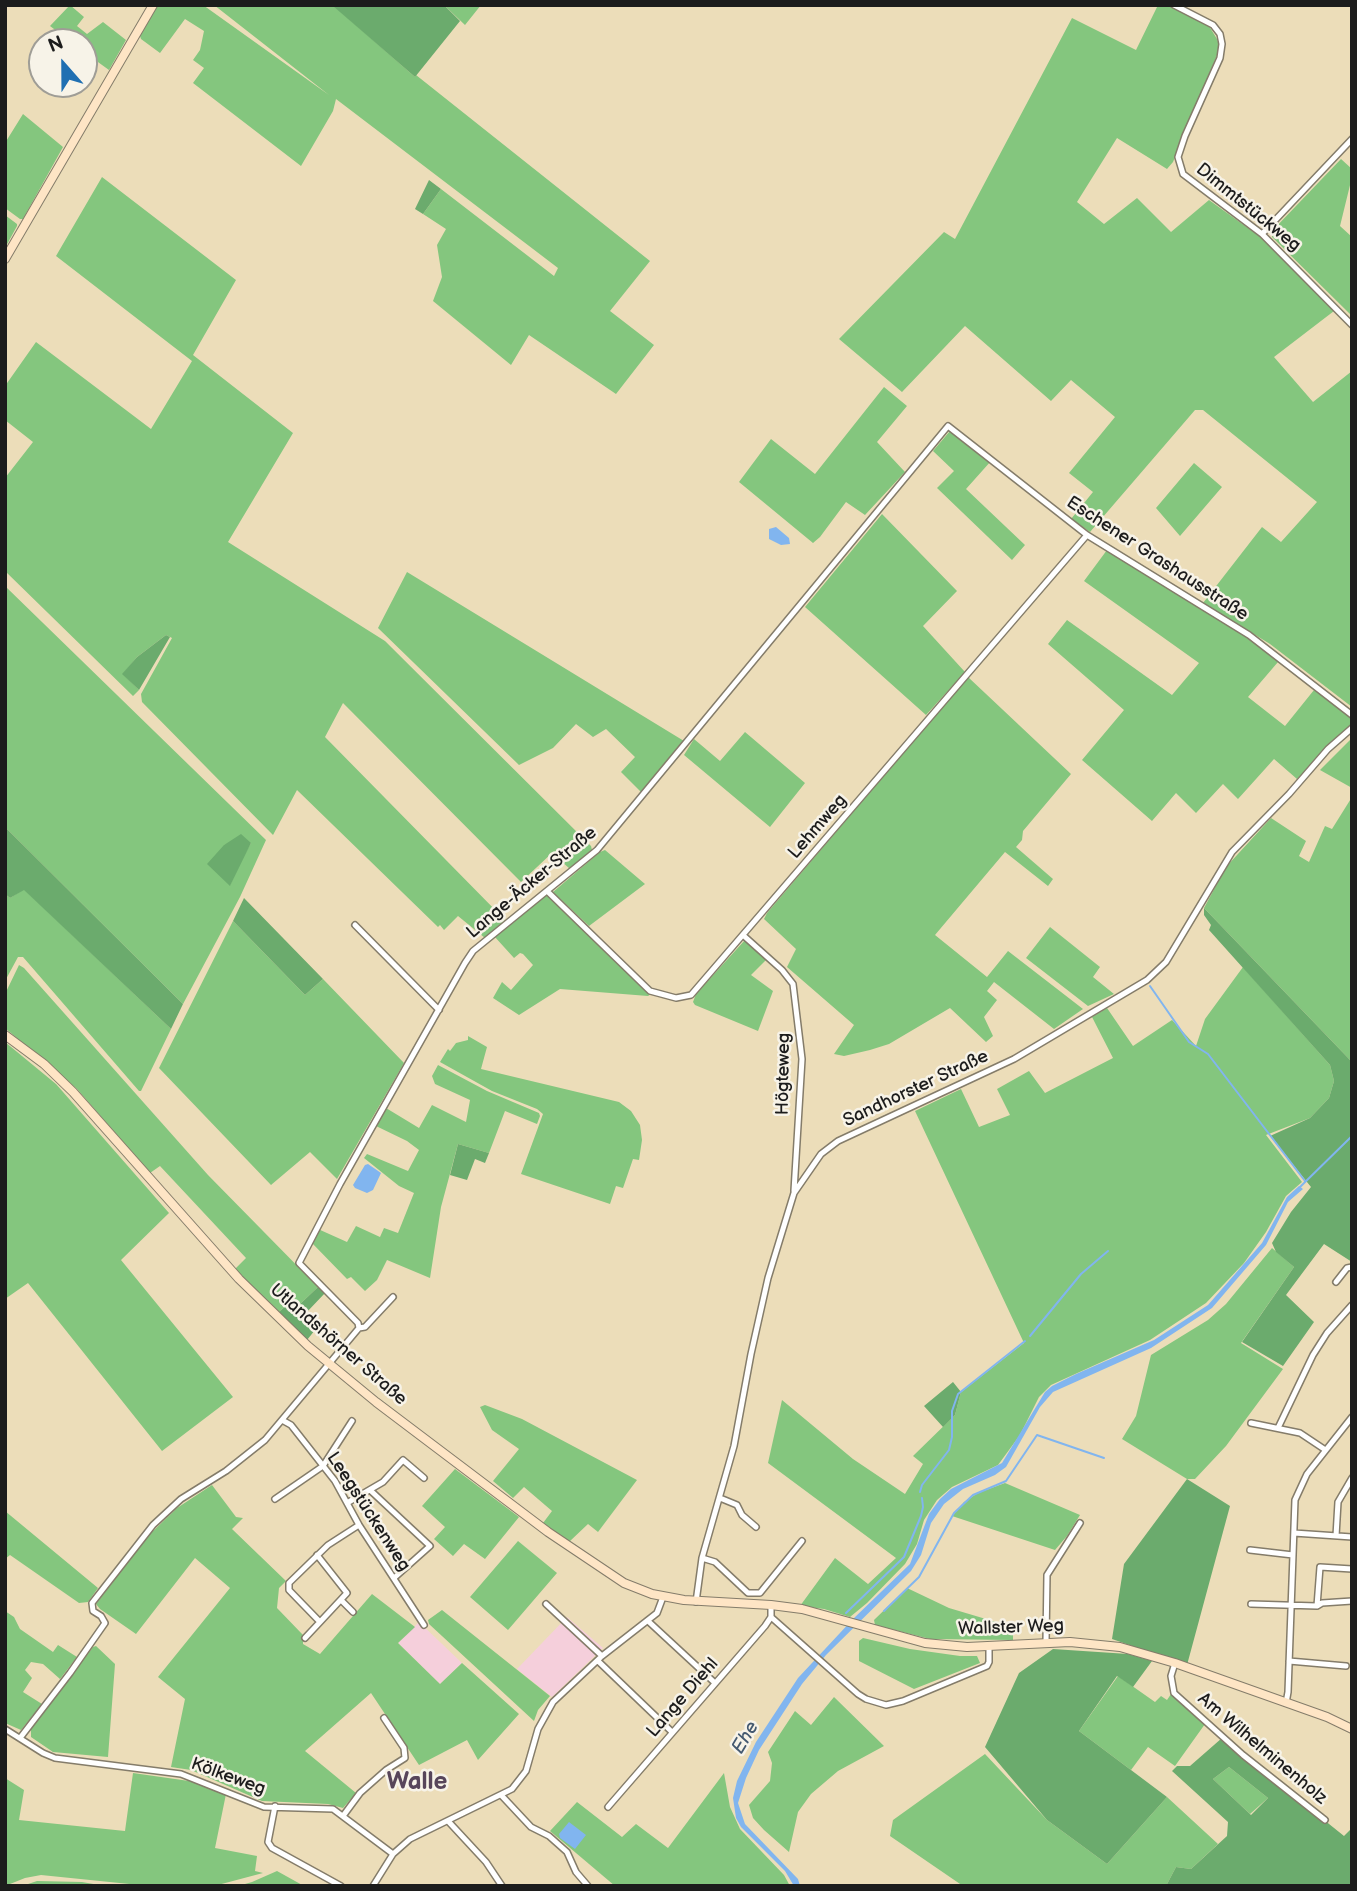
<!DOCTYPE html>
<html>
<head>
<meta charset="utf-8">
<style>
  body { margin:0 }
  #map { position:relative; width:1357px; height:1891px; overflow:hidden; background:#ecddb9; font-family:"Balsamiq Sans",sans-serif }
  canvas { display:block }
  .frame { position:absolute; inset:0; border:7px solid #1c1c1c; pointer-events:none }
  .north { position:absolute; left:28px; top:28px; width:70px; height:70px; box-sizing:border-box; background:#f7f3e8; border:2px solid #9f9d96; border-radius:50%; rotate:339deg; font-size:19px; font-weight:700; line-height:28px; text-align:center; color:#1c1c1c }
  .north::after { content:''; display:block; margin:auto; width:24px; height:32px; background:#1f6fb2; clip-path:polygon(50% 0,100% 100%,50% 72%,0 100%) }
</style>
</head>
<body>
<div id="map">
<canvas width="1357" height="1891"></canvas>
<div class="frame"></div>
<div class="north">N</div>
</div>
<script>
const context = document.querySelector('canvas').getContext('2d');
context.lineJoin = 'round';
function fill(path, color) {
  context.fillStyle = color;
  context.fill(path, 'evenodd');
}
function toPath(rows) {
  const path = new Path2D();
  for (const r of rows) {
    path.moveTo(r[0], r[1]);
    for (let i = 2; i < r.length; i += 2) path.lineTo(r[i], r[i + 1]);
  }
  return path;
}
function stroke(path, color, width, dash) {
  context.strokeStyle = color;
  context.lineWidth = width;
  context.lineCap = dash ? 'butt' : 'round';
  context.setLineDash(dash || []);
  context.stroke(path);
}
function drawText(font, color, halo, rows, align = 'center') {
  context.font = font + ' "Balsamiq Sans",sans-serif';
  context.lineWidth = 5;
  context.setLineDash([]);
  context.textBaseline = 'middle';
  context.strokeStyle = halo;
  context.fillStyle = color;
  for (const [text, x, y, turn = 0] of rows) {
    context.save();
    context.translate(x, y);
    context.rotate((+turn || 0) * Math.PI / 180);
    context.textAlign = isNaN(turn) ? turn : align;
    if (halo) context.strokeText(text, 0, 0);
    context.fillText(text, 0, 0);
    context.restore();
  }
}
const built = toPath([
  [567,1617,603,1648,552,1697,517,1669],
  [419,1622,462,1663,440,1684,398,1643]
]);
const green = toPath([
  [70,5,84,17,77,26,87,34,103,22,126,40,109,70,84,52,84,42,71,42,50,26],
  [158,5,203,5,329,95,214,5,333,5,415,77,416,75,650,261,610,311,654,345,616,394,529,335,511,365,433,301,442,277,437,245,446,229,423,214,441,189,554,276,558,268,336,99,333,111,301,166,193,83,204,68,193,60,200,50,204,31,185,19,160,53,141,39,140,36],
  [444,5,481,5,465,25],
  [1158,5,1170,5,1209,26,1217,39,1220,48,1199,98,1173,162,1167,169,1117,138,1077,202,1104,224,1137,198,1171,232,1209,200,1259,236,1334,311,1274,357,1313,402,1352,371,1352,707,1270,644,1203,603,1262,527,1281,542,1317,502,1203,410,1195,410,1090,532,1071,519,1093,492,1069,473,1115,417,1071,380,1051,401,965,326,902,392,839,339,944,232,955,239,1072,18,1136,50],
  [23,114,63,147,23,219,20,219,5,208,5,143],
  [1341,159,1352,169,1352,177,1340,226,1352,237,1352,316,1272,237,1273,230],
  [102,177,236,280,193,355,293,433,228,542,385,641,591,846,592,850,589,854,570,869,552,853,521,882,343,703,325,737,505,920,485,938,458,916,444,930,440,925,438,927,297,790,273,835,142,702,141,694,172,638,166,635,137,657,123,674,139,690,133,696,5,571,5,478,33,442,5,420,5,386,36,342,151,429,192,361,56,256],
  [5,215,17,224,17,226,5,248],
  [884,387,907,406,877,442,905,472,865,515,846,502,820,537,813,543,739,482,771,439,815,474],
  [950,431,954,431,991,461,966,489,1025,545,1012,560,937,488,954,471,933,451],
  [1194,463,1222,487,1180,536,1156,508],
  [882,514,957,591,923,626,965,672,926,715,805,607],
  [1107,550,1249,638,1278,662,1248,697,1285,726,1314,690,1352,718,1352,723,1297,779,1274,759,1238,799,1223,784,1196,813,1176,793,1152,821,1082,760,1124,710,1048,644,1067,620,1172,695,1199,663,1084,581],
  [407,572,684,741,641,792,621,772,635,757,606,729,593,737,576,724,553,748,519,765,378,628],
  [5,586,266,840,240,897,183,1004,5,827],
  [251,843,243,857,230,885,224,845],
  [968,677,1071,774,1023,831,1022,840,1016,847,1053,879,1048,886,1005,852,935,935,987,977,1008,951,1083,1009,1054,1029,994,982,987,991,997,1000,984,1017,993,1036,986,1042,950,1008,889,1044,870,1050,844,1056,834,1054,854,1025,787,967,796,949,764,919,767,913],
  [745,732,805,783,770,827,684,755,694,739,720,761],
  [1352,738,1352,788,1320,770],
  [1352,797,1352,1062,1204,908,1226,867,1271,818,1306,841,1299,856,1309,862,1325,826,1332,829],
  [605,850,645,884,589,926,553,892,600,852],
  [24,889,171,1029,141,1091,139,1091,23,957,18,957,5,981,5,894,10,898],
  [545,895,549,896,651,994,648,996,560,989,519,1015,493,998,502,982,511,990,533,965,523,954,520,953,514,958,494,936],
  [233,921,305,995,323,979,404,1063,337,1179,310,1152,271,1185,159,1068],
  [1050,927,1100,967,1093,977,1114,994,1088,1006,1026,958],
  [745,940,767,959,751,975,773,991,758,1031,695,1005,693,1002,696,994],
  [19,965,24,968,208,1175,318,1287,299,1305,292,1300,278,1313,235,1269,246,1258,160,1166,150,1173,77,1089,5,1028,5,994],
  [1243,967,1330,1065,1334,1081,1329,1098,1310,1118,1266,1135,1302,1182,1286,1196,1266,1232,1244,1263,1206,1303,1150,1340,1051,1385,1039,1397,1020,1435,998,1465,952,1487,937,1500,924,1520,917,1544,905,1564,867,1603,850,1617,824,1609,800,1606,835,1558,868,1584,896,1558,768,1463,782,1400,853,1459,905,1494,923,1464,913,1456,955,1415,961,1392,1024,1343,915,1111,961,1089,979,1127,1010,1115,997,1089,1029,1071,1045,1093,1113,1058,1092,1017,1107,1008,1133,1046,1172,1020,1196,1046,1205,1019],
  [468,1036,487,1047,481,1069,619,1102,631,1111,640,1125,642,1140,639,1160,633,1159,623,1188,616,1186,610,1204,521,1174,543,1114,537,1109,492,1091,440,1062,448,1049,450,1051,456,1043,468,1040],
  [5,1042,56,1084,169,1213,121,1260,233,1397,162,1451,28,1283,5,1299],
  [438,1065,487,1091,539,1113,540,1116,537,1124,505,1111,489,1153,458,1144,441,1207,430,1278,387,1260,377,1280,365,1291,351,1277,347,1279,312,1243,318,1229,347,1242,356,1226,380,1237,384,1228,398,1233,414,1193,399,1186,364,1158,367,1154,408,1171,419,1150,407,1141,376,1126,386,1108,419,1128,432,1105,466,1122,470,1100,435,1084,432,1076],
  [1272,1248,1294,1267,1241,1343,1283,1369,1226,1446,1195,1479,1187,1479,1122,1439,1136,1416,1151,1355,1208,1320,1226,1304],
  [485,1405,522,1419,637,1480,598,1532,588,1524,569,1542,543,1523,552,1511,524,1487,513,1498,493,1481,519,1449,492,1430,480,1407],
  [455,1469,519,1517,485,1559,464,1544,453,1556,434,1539,445,1527,422,1506],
  [1005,1483,1080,1515,1067,1536,1055,1550,952,1516,964,1502,978,1493],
  [212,1485,236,1517,243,1518,232,1529,286,1581,279,1588,277,1608,303,1635,303,1644,320,1654,372,1594,415,1627,398,1643,440,1684,462,1663,519,1714,478,1760,467,1740,419,1765,371,1693,305,1751,356,1793,343,1808,328,1804,262,1801,191,1770,171,1767,185,1699,158,1677,230,1588,195,1558,136,1634,100,1609,96,1604,149,1535,177,1508],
  [5,1511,98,1588,88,1602,79,1603,10,1555,5,1559],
  [518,1541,557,1573,508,1630,470,1597],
  [907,1588,949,1608,1006,1625,1013,1628,1013,1640,930,1639,875,1625,874,1620],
  [442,1610,550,1696,538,1710,534,1721,429,1624,428,1620],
  [5,1611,14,1617,20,1629,53,1652,58,1645,77,1657,60,1679,43,1664,31,1662,25,1670,32,1678,23,1692,42,1704,21,1730,5,1723],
  [863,1638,910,1649,960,1656,977,1656,980,1663,914,1689,859,1661,859,1641],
  [96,1646,115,1664,108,1757,53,1752,31,1737,31,1728,93,1647],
  [1118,1676,1155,1702,1161,1696,1167,1700,1171,1694,1205,1724,1175,1766,1148,1747,1131,1770,1079,1731],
  [834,1697,884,1746,838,1771,811,1794,798,1812,789,1852,764,1830,753,1818,749,1805,770,1781,772,1763,768,1752,795,1711,811,1725],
  [985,1754,1047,1820,1107,1864,1167,1797,1218,1844,1191,1869,1176,1867,1166,1886,963,1886,890,1836,893,1820],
  [1229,1767,1268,1798,1250,1814,1213,1779],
  [133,1773,189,1781,226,1794,215,1848,257,1856,255,1871,263,1873,214,1886,149,1886,41,1875,25,1878,5,1886,5,1778,24,1790,19,1820,125,1831],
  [724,1773,730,1807,740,1829,784,1875,790,1886,615,1886,550,1831,577,1802,622,1837,636,1824,668,1848],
  [277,1871,304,1886,238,1886,252,1882],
  [37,1881,82,1882,105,1886,22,1886]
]);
const forest = toPath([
  [444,5,460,21,415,77,333,6],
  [429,180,441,189,423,214,415,209],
  [166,635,170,637,139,690,122,674,137,657],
  [5,827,183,1004,171,1029,24,890,10,898,5,894],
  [241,834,251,843,230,886,207,864,224,845],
  [244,898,323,979,305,995,233,921],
  [1204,908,1352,1062,1352,1262,1324,1244,1286,1295,1314,1322,1283,1366,1242,1342,1294,1267,1276,1252,1272,1243,1291,1212,1311,1187,1270,1136,1310,1118,1329,1098,1334,1081,1330,1065,1209,930,1211,925,1204,915],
  [458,1144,489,1153,485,1163,475,1159,467,1180,450,1175],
  [318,1287,325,1293,306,1313,319,1325,307,1340,278,1313,292,1300,299,1305],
  [953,1382,961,1392,955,1415,943,1427,924,1406],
  [1187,1479,1230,1506,1187,1665,1112,1639,1124,1564],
  [1053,1649,1128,1654,1152,1661,1133,1687,1117,1676,1079,1731,1167,1797,1107,1864,1047,1820,985,1747,1019,1673],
  [1222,1738,1344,1836,1352,1828,1352,1886,1166,1886,1176,1867,1191,1869,1227,1836,1228,1822,1172,1771,1177,1766,1190,1766],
  [1229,1767,1268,1798,1251,1815,1213,1779]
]);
const water = toPath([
  [776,527,789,538,790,544,781,545,769,539,769,529],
  [368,1164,381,1173,373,1190,367,1193,355,1188,353,1185,365,1165],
  [1299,1186,1303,1189,1288,1202,1266,1245,1212,1308,1151,1348,1053,1392,1040,1407,1006,1467,995,1475,963,1489,944,1504,931,1523,921,1555,911,1571,826,1655,802,1684,759,1750,746,1778,738,1803,745,1824,798,1879,800,1886,794,1886,785,1871,741,1827,736,1818,733,1798,737,1781,756,1742,798,1678,853,1619,910,1564,929,1514,940,1499,951,1489,1002,1463,1045,1392,1052,1386,1076,1374,1154,1340,1208,1305,1262,1243,1287,1197],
  [569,1822,586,1835,575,1849,560,1838,559,1834]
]);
const stream = toPath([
  [1150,986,1189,1042,1208,1054,1305,1181],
  [1300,1187,1352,1136],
  [1030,1336,1081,1274,1108,1251],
  [920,1492,922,1485,949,1450,952,1437,952,1411,958,1394,1025,1341],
  [884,1611,919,1577,954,1513,973,1495,1006,1481,1037,1435,1104,1458],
  [846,1613,904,1557,921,1516,923,1507,922,1498]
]);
const street = toPath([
  [1174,5,1213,25,1220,34,1222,44,1220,58,1185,136,1178,157,1183,174,1262,234,1352,325],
  [1262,234,1352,139],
  [547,891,650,991,676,998,691,995,1087,535],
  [355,925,439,1010],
  [744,936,782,970,793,984,802,1059,794,1191],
  [1336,1282,1347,1268,1352,1267],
  [359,1328,365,1327,393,1297],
  [282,1420,291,1425,335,1481,359,1525,424,1625],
  [1251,1423,1300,1433,1324,1449],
  [1278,1428,1313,1355,1327,1333,1352,1305],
  [370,1490,430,1546,394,1578],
  [720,1498,737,1505,742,1515,756,1527],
  [275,1499,323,1466,352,1421],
  [347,1503,383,1482,403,1460,424,1478],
  [1294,1533,1352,1537],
  [1336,1536,1338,1502,1352,1478],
  [1250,1550,1293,1555],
  [317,1555,347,1593,320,1622,289,1590,289,1583,328,1545,359,1525],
  [702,1558,715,1562,748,1593,760,1593,802,1541],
  [342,1601,353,1612],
  [696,1602,702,1558,734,1446,751,1354,768,1278,794,1193,821,1154,838,1141,1014,1059,1147,980,1166,962,1232,852,1289,794,1328,749,1352,728],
  [546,1604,602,1656],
  [1251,1604,1317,1606,1322,1603,1352,1601],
  [1317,1606,1320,1567,1352,1569],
  [771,1617,858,1694,866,1699,886,1705,903,1701,987,1666,989,1662,989,1647],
  [648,1621,715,1683],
  [305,1638,320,1622],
  [1046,1642,1047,1575,1080,1523],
  [598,1661,672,1732],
  [1289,1661,1346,1666],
  [1175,1663,1171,1676,1174,1693,1243,1755,1325,1820],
  [1286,1703,1288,1692,1295,1500,1307,1474,1352,1417],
  [5,1729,43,1753,55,1758,181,1774,264,1807,333,1809,393,1854],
  [20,1738,70,1673,105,1623,101,1616,93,1611,92,1603,153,1525,181,1499,226,1471,265,1440,359,1328,358,1323,299,1263,340,1184,465,963,473,951,597,850,948,426,1087,535,1249,635,1352,715],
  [502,1796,531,1827,549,1836,567,1852,576,1872,588,1886],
  [275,1806,268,1842,272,1848,341,1886],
  [608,1807,765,1626,771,1617,771,1605],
  [343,1816,360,1793,386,1770,405,1758,404,1748,384,1718],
  [448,1821,486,1862,502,1886],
  [373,1886,393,1854,410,1839,512,1789,526,1771,538,1729,553,1702,602,1656,657,1613,663,1597]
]);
const secondary = toPath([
  [5,259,153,5],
  [5,1035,44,1064,73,1092,239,1279,308,1346,376,1402,548,1532,624,1583,652,1594,684,1600,771,1605,802,1609,925,1643,967,1647,1070,1642,1120,1647,1175,1663,1327,1717,1352,1729]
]);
const rail = toPath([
  [1351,1886,1352,1885]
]);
const streetNames = [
  ["Dimmtstückweg",1248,208,39],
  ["Eschener Grashausstraße",1157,559,33],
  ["Lehmweg",818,827,-49],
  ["Lange-Äcker-Straße",532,883,-40],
  ["Högteweg",784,1074,-89],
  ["Sandhorster Straße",916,1089,-25],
  ["Utlandshörner Straße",338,1345,41],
  ["Leegstückenweg",368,1512,57],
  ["Wallster Weg",1011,1628,-2],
  ["Lange Diehl",683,1698,-49],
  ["Am Wilhelminenholz",1262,1749,40],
  ["Kölkeweg",228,1777,20]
];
const waterNames = [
  ["Ehe",746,1738,-59]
];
const districtNames = [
  ["Walle",417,1783]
];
fill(built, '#f5cfdb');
fill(green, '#84c67e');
fill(forest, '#6bab6d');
fill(water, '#81b5ef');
stroke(stream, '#81b5ef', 2);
stroke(street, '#847c6a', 8);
stroke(secondary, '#847c6a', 10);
stroke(street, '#fff', 5);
stroke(secondary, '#fee5c5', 8);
stroke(rail, '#1c1c1c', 2, [10, 5]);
drawText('18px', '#1c1c1c', '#f7f3e8', streetNames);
drawText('italic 19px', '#445970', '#f7f3e8', waterNames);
drawText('bold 24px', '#57455a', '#f7f3e8', districtNames);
</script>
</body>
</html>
